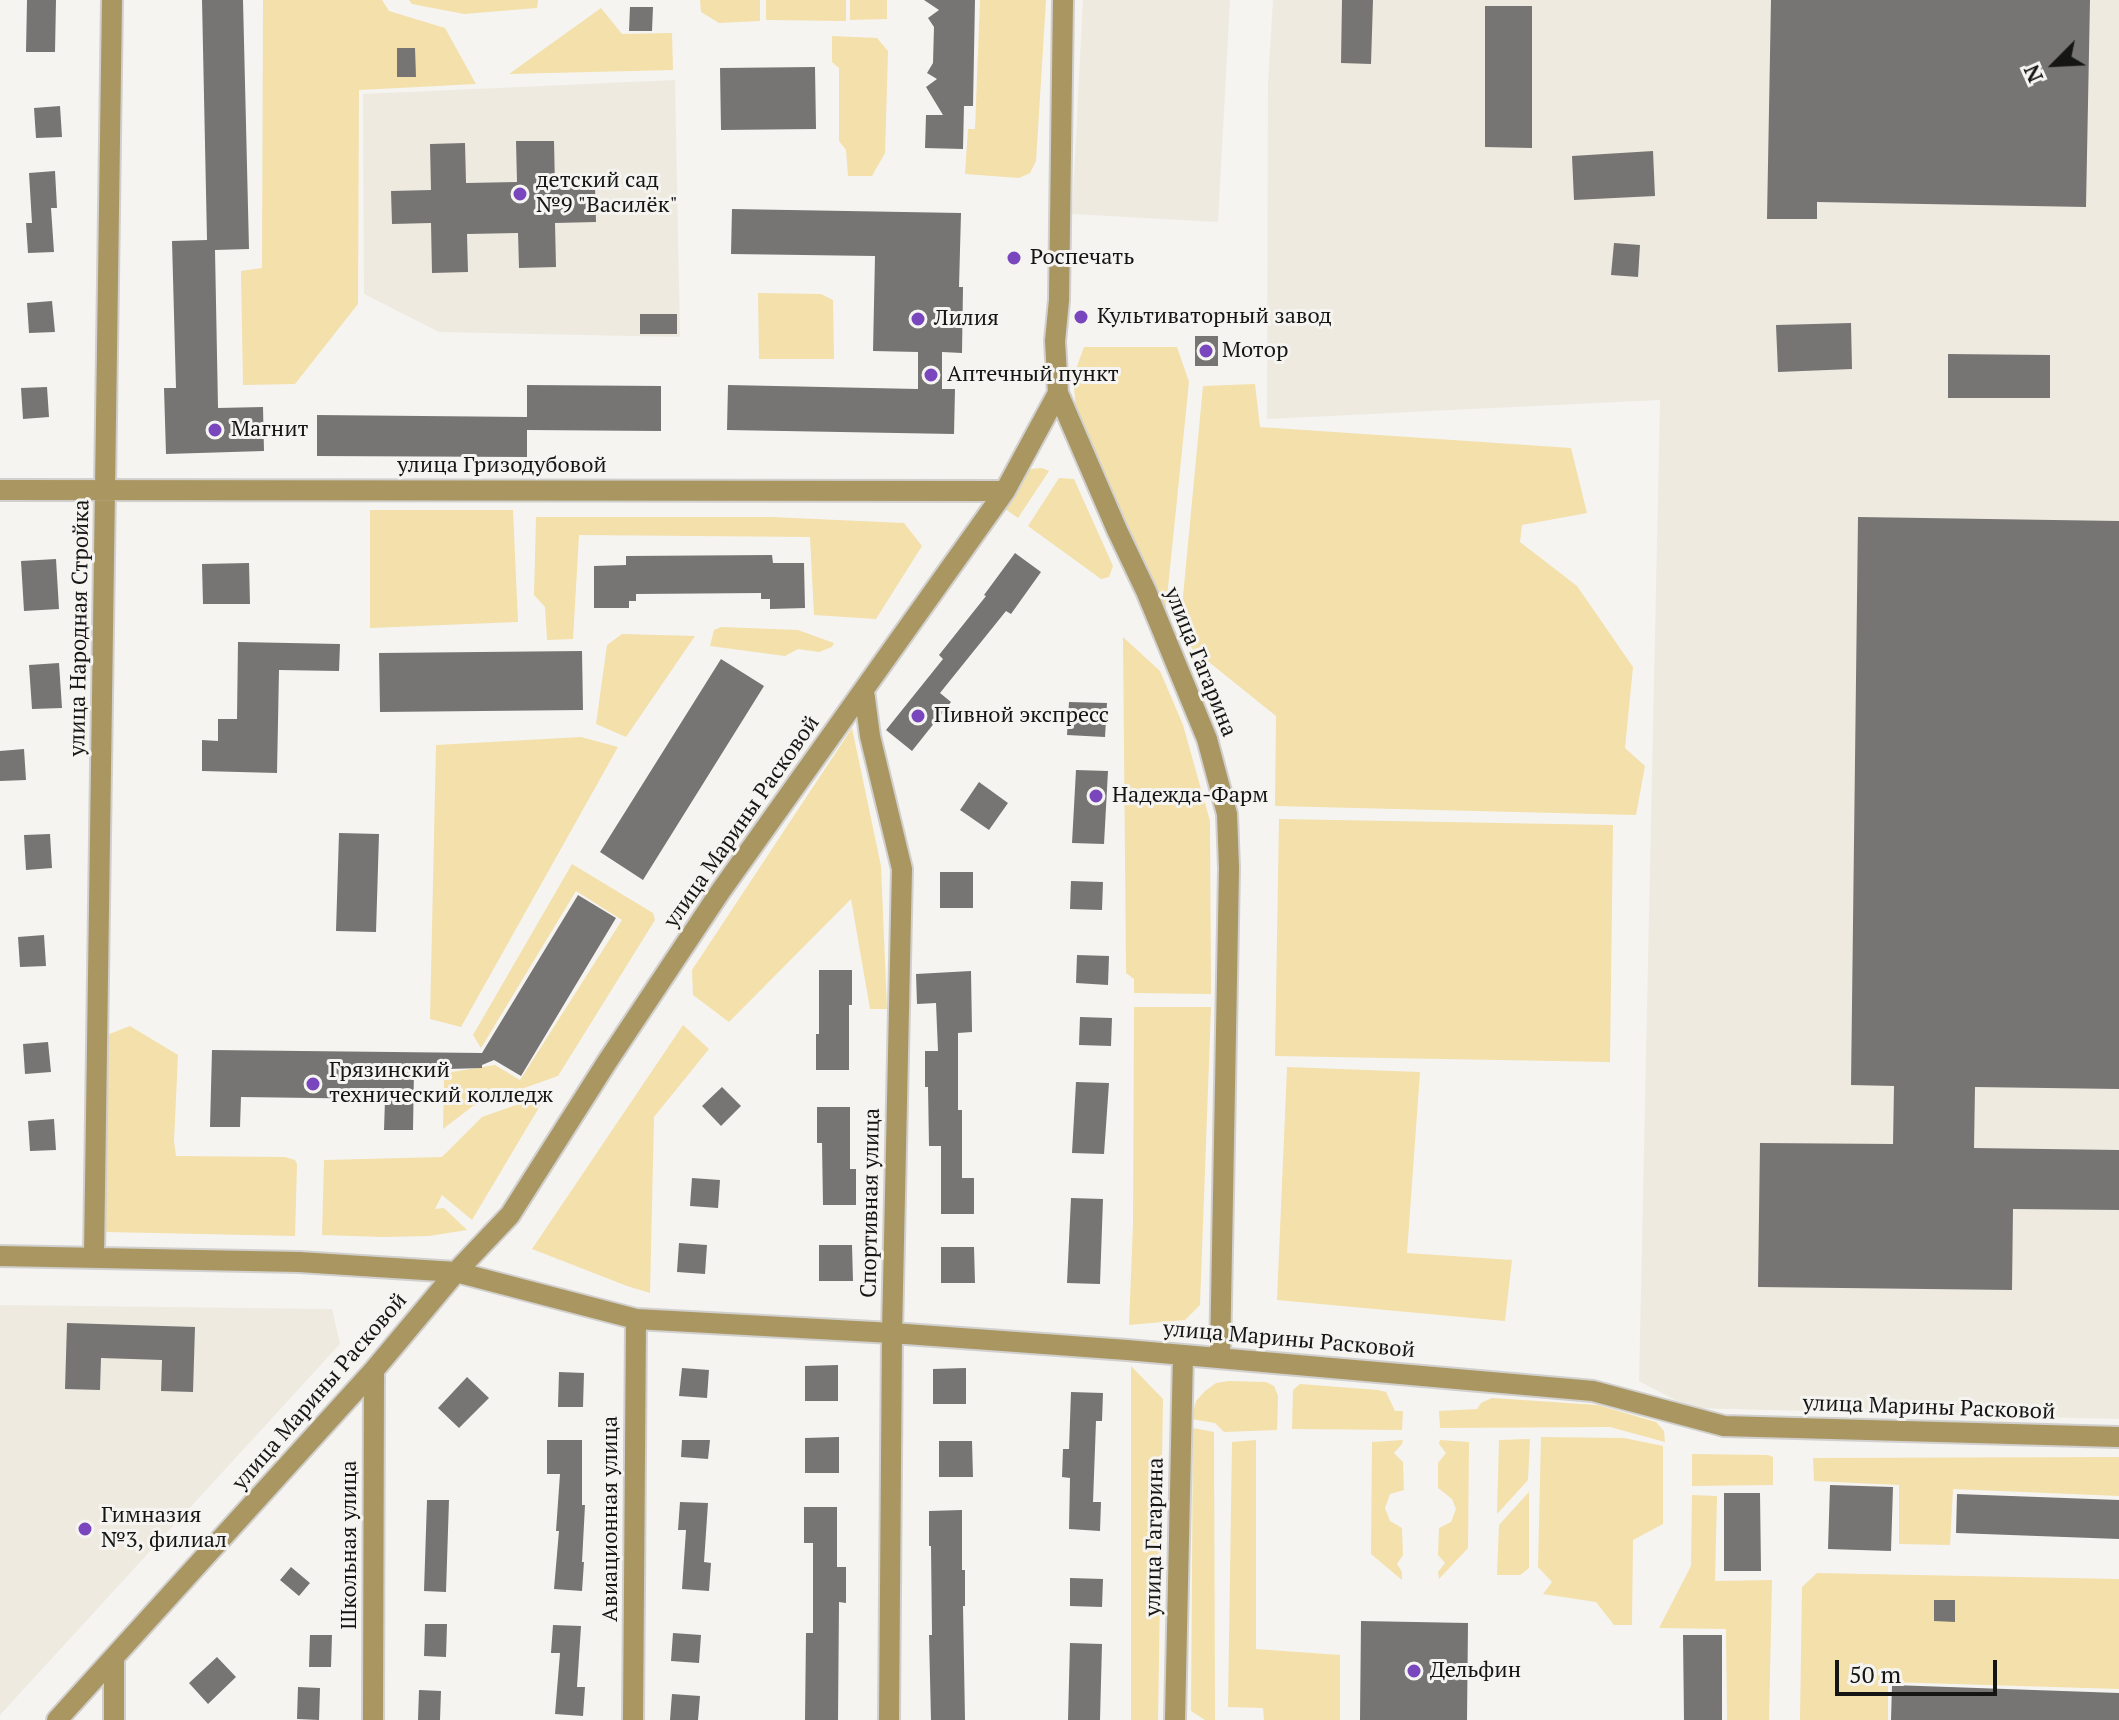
<!DOCTYPE html>
<html>
<head>
<meta charset="utf-8">
<style>
  body { margin:0 }
  #map { position:relative; width:2119px; height:1720px; overflow:hidden; background:#f5f4f1; font-family:"PT Serif",serif }
  canvas { display:block }
  .north { position:absolute; left:2015px; top:24px; width:80px; height:80px; -webkit-text-stroke:6px #f5f4f1; paint-order:stroke; rotate:246deg; font-size:22px; font-weight:700; line-height:32px; text-align:center; color:#151514 }
  .north::after { content:''; display:block; margin:auto; width:28px; height:36px; background:#151514; clip-path:polygon(50% 0,100% 100%,50% 72%,0 100%) }
  .scale { position:absolute; left:1835px; top:1660px; width:162px; height:36px; box-sizing:border-box; border:4px solid #151514; border-top:0; padding-left:10px; font-size:24px; line-height:28px; white-space:nowrap; color:#151514; -webkit-text-stroke:6px #f5f4f1; paint-order:stroke }
</style>
</head>
<body>
<div id="map">
<canvas width="2119" height="1720"></canvas>
<div class="north">N</div>
<div class="scale">50 m</div>
</div>
<script>
const context = document.querySelector('canvas').getContext('2d');
context.lineJoin = 'round';
function fill(path, color) {
  context.fillStyle = color;
  context.fill(path, 'evenodd');
}
function toPath(rows) {
  const path = new Path2D();
  for (const r of rows) {
    path.moveTo(r[0], r[1]);
    for (let i = 2; i < r.length; i += 2) path.lineTo(r[i], r[i + 1]);
  }
  return path;
}
function stroke(path, color, width, dash) {
  context.strokeStyle = color;
  context.lineWidth = width;
  context.lineCap = dash ? 'butt' : 'round';
  context.setLineDash(dash || []);
  context.stroke(path);
}
function drawText(font, color, halo, rows, align = 'center') {
  context.font = font + ' "PT Serif",serif';
  context.lineWidth = 6;
  context.setLineDash([]);
  context.textBaseline = 'middle';
  context.strokeStyle = halo;
  context.fillStyle = color;
  for (const [text, x, y, turn = 0] of rows) {
    context.save();
    context.translate(x, y);
    context.rotate((+turn || 0) * Math.PI / 180);
    context.textAlign = isNaN(turn) ? turn : align;
    if (halo) context.strokeText(text, 0, 0);
    context.fillText(text, 0, 0);
    context.restore();
  }
}
const built = toPath([
  [1083,0,1230,0,1218,222,1072,214],
  [1273,0,2119,0,2119,1419,1690,1408,1639,1381,1660,400,1267,419,1268,83],
  [675,80,680,337,439,332,364,294,363,94],
  [0,1305,332,1309,340,1344,0,1715]
]);
const green = toPath([
  [263,0,382,0,389,11,445,28,476,84,359,90,358,304,295,384,243,385,241,271,262,268],
  [409,0,538,0,537,8,464,14,412,4],
  [700,0,760,0,760,21,719,23,701,12],
  [766,0,846,0,846,21,766,20],
  [850,0,887,0,887,19,850,20],
  [980,0,1046,0,1036,161,1030,173,1019,178,965,174,968,129,975,129],
  [601,8,622,34,672,33,673,70,509,74],
  [832,36,877,38,888,51,885,153,872,176,848,176,846,150,839,141,839,68,832,62],
  [758,293,821,294,833,300,834,359,759,359],
  [1084,347,1177,347,1189,382,1165,617,1076,409,1073,377],
  [1255,384,1260,427,1571,448,1587,513,1522,525,1520,542,1577,586,1633,667,1625,748,1645,766,1636,815,1275,806,1276,716,1179,638,1203,386],
  [1042,468,1049,471,1018,518,1001,506,1019,476,1030,469],
  [1059,478,1074,479,1113,566,1109,577,1101,579,1028,526],
  [370,510,513,510,518,622,370,628],
  [536,517,771,517,904,523,922,546,876,619,814,615,810,537,579,535,573,639,547,640,545,607,534,595],
  [721,627,798,630,834,643,832,647,819,652,798,649,785,656,710,646,714,630],
  [622,634,695,636,626,737,596,724,607,645],
  [1123,637,1160,671,1183,725,1210,821,1211,994,1134,993,1134,979,1126,973],
  [852,728,881,866,887,1009,870,1009,851,899,729,1022,693,995,692,970],
  [581,737,618,747,461,1027,430,1019,436,745],
  [1279,819,1613,825,1610,1062,1275,1056],
  [572,864,653,913,655,920,558,1076,473,1106,443,1129,444,1079,452,1072,495,1065,520,1080,622,920,576,891,481,1048,473,1035],
  [1134,1007,1211,1007,1200,1305,1185,1320,1129,1325,1133,1224],
  [683,1025,709,1049,654,1117,650,1293,627,1286,532,1249],
  [130,1026,178,1055,174,1141,176,1156,285,1157,295,1160,297,1164,295,1236,106,1232,104,1036],
  [1287,1067,1420,1072,1407,1253,1512,1260,1505,1321,1277,1300],
  [547,1094,472,1220,442,1195,435,1209,444,1208,467,1230,429,1236,383,1237,322,1235,324,1160,442,1157,482,1117],
  [1131,1366,1163,1399,1158,1720,1131,1720],
  [1229,1381,1266,1382,1274,1386,1278,1396,1277,1430,1224,1432,1215,1423,1191,1419,1196,1401,1205,1391,1216,1383],
  [1300,1384,1378,1390,1386,1392,1395,1411,1403,1411,1402,1430,1292,1429,1293,1390],
  [1492,1398,1598,1405,1656,1422,1664,1431,1665,1442,1610,1427,1440,1428,1439,1411,1477,1409,1481,1403],
  [1193,1428,1214,1432,1215,1720,1205,1720,1191,1711],
  [1541,1437,1624,1438,1663,1446,1663,1524,1633,1540,1632,1625,1614,1625,1596,1602,1543,1594,1552,1582,1538,1567],
  [1530,1439,1528,1480,1497,1514,1499,1440],
  [1256,1440,1256,1649,1340,1655,1340,1720,1264,1720,1263,1708,1228,1707,1232,1442],
  [1403,1440,1402,1444,1394,1453,1403,1462,1404,1490,1390,1494,1385,1508,1390,1521,1402,1528,1403,1555,1397,1564,1402,1572,1402,1580,1371,1554,1372,1442],
  [1440,1440,1469,1442,1468,1548,1439,1579,1438,1572,1445,1563,1438,1555,1439,1528,1451,1522,1456,1509,1452,1499,1438,1488,1438,1463,1446,1453,1439,1444],
  [1692,1454,1768,1455,1773,1457,1773,1485,1692,1486],
  [2119,1457,2119,1496,1953,1489,1950,1545,1899,1544,1899,1485,1814,1481,1813,1458],
  [1529,1492,1529,1568,1520,1575,1497,1575,1499,1525],
  [1692,1495,1717,1496,1715,1581,1772,1580,1769,1720,1727,1720,1726,1629,1659,1628,1691,1566],
  [1817,1573,2119,1579,2119,1689,1888,1682,1888,1720,1800,1720,1802,1587]
]);
const building = toPath([
  [27,0,56,0,55,52,26,52],
  [202,0,243,0,249,249,215,250,218,408,263,407,264,451,166,454,164,388,176,388,172,241,207,240],
  [924,0,975,0,973,106,964,106,963,149,925,148,926,115,943,115,926,87,937,79,927,73,933,63,934,27,928,18,939,10],
  [1342,0,1373,0,1371,64,1341,63],
  [1771,0,2090,0,2086,207,1817,202,1817,219,1767,219],
  [1485,6,1532,6,1532,148,1485,147],
  [630,7,653,7,652,31,629,31],
  [397,48,415,48,416,77,397,77],
  [815,67,816,129,721,130,720,68],
  [60,106,62,137,36,138,34,108],
  [516,141,554,141,555,187,595,186,596,222,555,223,556,267,519,268,518,233,467,234,468,272,432,273,431,223,392,224,391,191,431,190,430,144,465,143,466,183,517,182],
  [1653,151,1655,196,1574,200,1572,156],
  [55,171,57,208,51,208,54,252,28,253,26,223,32,223,29,173],
  [732,209,961,213,959,287,963,287,962,353,942,352,942,389,955,389,954,434,727,430,728,385,918,389,918,352,873,351,875,256,731,254],
  [1614,243,1640,245,1638,277,1611,275],
  [52,301,55,332,29,333,27,303],
  [640,314,677,314,677,334,640,334],
  [1851,323,1852,369,1778,372,1776,325],
  [1195,336,1218,336,1218,366,1195,366],
  [1948,354,2050,355,2050,398,1948,398],
  [527,385,661,386,661,431,527,430,527,457,317,456,317,415,527,417],
  [47,387,49,417,23,419,21,388],
  [1858,517,2119,521,2119,1089,1975,1087,1974,1148,2119,1150,2119,1210,2013,1209,2012,1290,1758,1287,1760,1143,1893,1144,1894,1086,1851,1085],
  [1015,553,1041,572,1011,614,1006,611,940,693,951,702,912,751,886,730,943,659,939,655,986,596,984,595],
  [772,555,773,563,804,563,805,608,770,609,770,599,761,599,761,593,636,594,636,601,629,601,629,608,594,608,594,566,626,565,626,556],
  [56,559,59,609,24,611,21,561],
  [249,563,250,604,203,604,202,564],
  [238,642,340,644,339,671,279,670,277,773,202,771,202,740,218,741,218,719,237,719],
  [582,651,583,710,380,712,379,653],
  [721,659,764,686,643,880,600,852],
  [59,663,62,708,32,709,29,665],
  [1069,702,1107,703,1105,737,1067,735],
  [24,749,26,780,0,781,0,751],
  [1076,770,1108,771,1104,844,1072,843],
  [979,782,1008,803,989,830,960,810],
  [339,833,379,834,376,932,336,931],
  [50,834,52,868,26,870,24,835],
  [940,872,973,872,973,908,940,908],
  [1071,881,1103,882,1102,910,1070,909],
  [578,895,616,918,521,1076,494,1060,482,1065,482,1068,414,1070,413,1130,384,1130,385,1099,241,1097,240,1127,210,1127,212,1050,482,1053],
  [44,935,46,966,20,967,18,937],
  [1077,955,1109,956,1108,985,1076,983],
  [819,970,852,970,852,1005,849,1005,849,1070,816,1070,816,1034,819,1034],
  [971,971,972,1032,958,1033,958,1110,962,1110,962,1178,974,1178,974,1214,941,1214,941,1146,929,1146,928,1087,925,1087,925,1051,938,1051,936,1003,917,1004,916,974],
  [1080,1017,1112,1018,1111,1046,1079,1045],
  [48,1042,51,1072,25,1074,23,1044],
  [1076,1082,1109,1083,1104,1154,1072,1153],
  [722,1087,741,1106,721,1126,702,1106],
  [817,1107,850,1107,850,1169,856,1169,856,1205,823,1205,822,1143,817,1143],
  [54,1119,56,1150,30,1151,28,1121],
  [692,1178,720,1180,718,1208,690,1206],
  [1071,1198,1103,1199,1100,1284,1067,1283],
  [679,1243,707,1245,705,1274,677,1272],
  [819,1245,852,1245,853,1281,819,1281],
  [941,1247,974,1247,975,1283,941,1283],
  [67,1323,195,1327,193,1392,161,1391,162,1360,101,1358,100,1390,65,1389],
  [838,1365,838,1401,805,1401,805,1366],
  [682,1368,709,1370,707,1398,679,1396],
  [966,1368,966,1404,933,1404,933,1369],
  [559,1372,584,1373,583,1407,558,1407],
  [467,1377,489,1398,459,1428,438,1408],
  [1071,1392,1103,1393,1102,1421,1096,1421,1093,1502,1101,1502,1100,1531,1069,1529,1070,1478,1062,1477,1063,1449,1069,1449],
  [839,1437,839,1473,805,1473,805,1438],
  [547,1440,582,1440,582,1505,585,1505,582,1562,584,1562,582,1591,554,1589,559,1531,556,1531,560,1474,547,1474],
  [682,1440,710,1440,708,1459,681,1457],
  [939,1441,972,1441,973,1477,939,1477],
  [1830,1485,1893,1487,1891,1551,1828,1549],
  [1724,1493,1760,1493,1761,1571,1724,1571],
  [1957,1494,2119,1500,2119,1539,1956,1533],
  [427,1500,449,1500,446,1592,424,1591],
  [680,1502,708,1503,704,1562,711,1563,709,1591,682,1589,686,1530,678,1530],
  [804,1507,837,1507,837,1567,846,1567,846,1603,839,1602,838,1720,805,1720,806,1633,813,1633,813,1543,804,1543],
  [962,1510,962,1570,965,1570,965,1606,963,1606,965,1720,931,1720,929,1635,932,1635,931,1546,929,1546,929,1511],
  [291,1567,310,1583,299,1596,280,1580],
  [1070,1578,1103,1579,1102,1607,1070,1606],
  [1934,1600,1955,1600,1955,1622,1934,1621],
  [1361,1621,1468,1623,1467,1720,1360,1720],
  [425,1624,447,1624,446,1657,424,1656],
  [553,1625,581,1626,577,1687,585,1687,583,1716,555,1714,560,1653,551,1653],
  [673,1633,701,1635,699,1663,671,1661],
  [310,1635,332,1635,331,1667,309,1667],
  [1683,1635,1722,1635,1722,1720,1684,1720],
  [1070,1643,1102,1644,1100,1720,1068,1720],
  [217,1657,236,1677,208,1704,189,1683],
  [1892,1685,2119,1693,2119,1720,1891,1720],
  [298,1687,320,1688,319,1720,297,1719],
  [419,1690,441,1691,440,1720,418,1720],
  [672,1694,700,1696,698,1720,670,1720]
]);
const minor = toPath([
  [1063,0,1059,300,1055,341,1058,393,1117,530,1146,591,1207,739,1227,814,1229,868,1220,1358],
  [0,490,1005,491],
  [864,691,870,736,902,869,892,1333,889,1720],
  [0,1256,299,1262,456,1272,636,1319,892,1333,1127,1350,1593,1391,1724,1426,2119,1437],
  [94,1256,112,0],
  [57,1720,374,1370,456,1272,510,1215,607,1062,720,892,1005,491,1058,393],
  [114,1720,114,1658],
  [373,1720,374,1370],
  [633,1720,636,1319],
  [1175,1720,1183,1355]
]);
const markers = [
  [520,194,8,"#7a46bd"],
  [1014,258,8,"#7a46bd"],
  [1081,317,8,"#7a46bd"],
  [918,319,8,"#7a46bd"],
  [1206,351,8,"#7a46bd"],
  [931,375,8,"#7a46bd"],
  [215,430,8,"#7a46bd"],
  [918,716,8,"#7a46bd"],
  [1096,796,8,"#7a46bd"],
  [313,1084,8,"#7a46bd"],
  [85,1529,8,"#7a46bd"],
  [1414,1671,8,"#7a46bd"]
];
const poiNames = [
  ["детский сад",536,181],
  ["№9 \"Василёк\"",536,206],
  ["Роспечать",1030,258],
  ["Культиваторный завод",1097,317],
  ["Лилия",934,319],
  ["Мотор",1222,351],
  ["Аптечный пункт",947,375],
  ["Магнит",231,430],
  ["Пивной экспресс",934,716],
  ["Надежда-Фарм",1112,796],
  ["Грязинский",329,1071],
  ["технический колледж",329,1096],
  ["Гимназия",101,1516],
  ["№3, филиал",101,1541],
  ["Дельфин",1430,1671]
];
const streetNames = [
  ["улица Гризодубовой",502,466],
  ["улица Народная Стройка",80,628,-89],
  ["улица Гагарина",1200,662,68],
  ["улица Марины Расковой",742,822,-55],
  ["Спортивная улица",871,1203,-89],
  ["улица Марины Расковой",1289,1340,5],
  ["улица Марины Расковой",320,1392,-49],
  ["улица Марины Расковой",1929,1408,2],
  ["Авиационная улица",611,1519,-90],
  ["улица Гагарина",1155,1537,-89],
  ["Школьная улица",350,1545,-90]
];
fill(built, '#eeeae0');
fill(green, '#f3e0ab');
fill(building, '#767573');
stroke(minor, '#d1d0ce', 24);
stroke(minor, '#a99661', 20);
for (const [x, y, r, color] of markers) {
  const dot = new Path2D();
  dot.arc(x, y, r, 0, 2 * Math.PI);
  context.fillStyle = color;
  context.fill(dot);
  stroke(dot, '#f5f4f1', 3);
}
drawText('22px', '#151514', '#f5f4f1', poiNames, 'left');
drawText('22px', '#151514', '#f5f4f1', streetNames);
</script>
</body>
</html>
